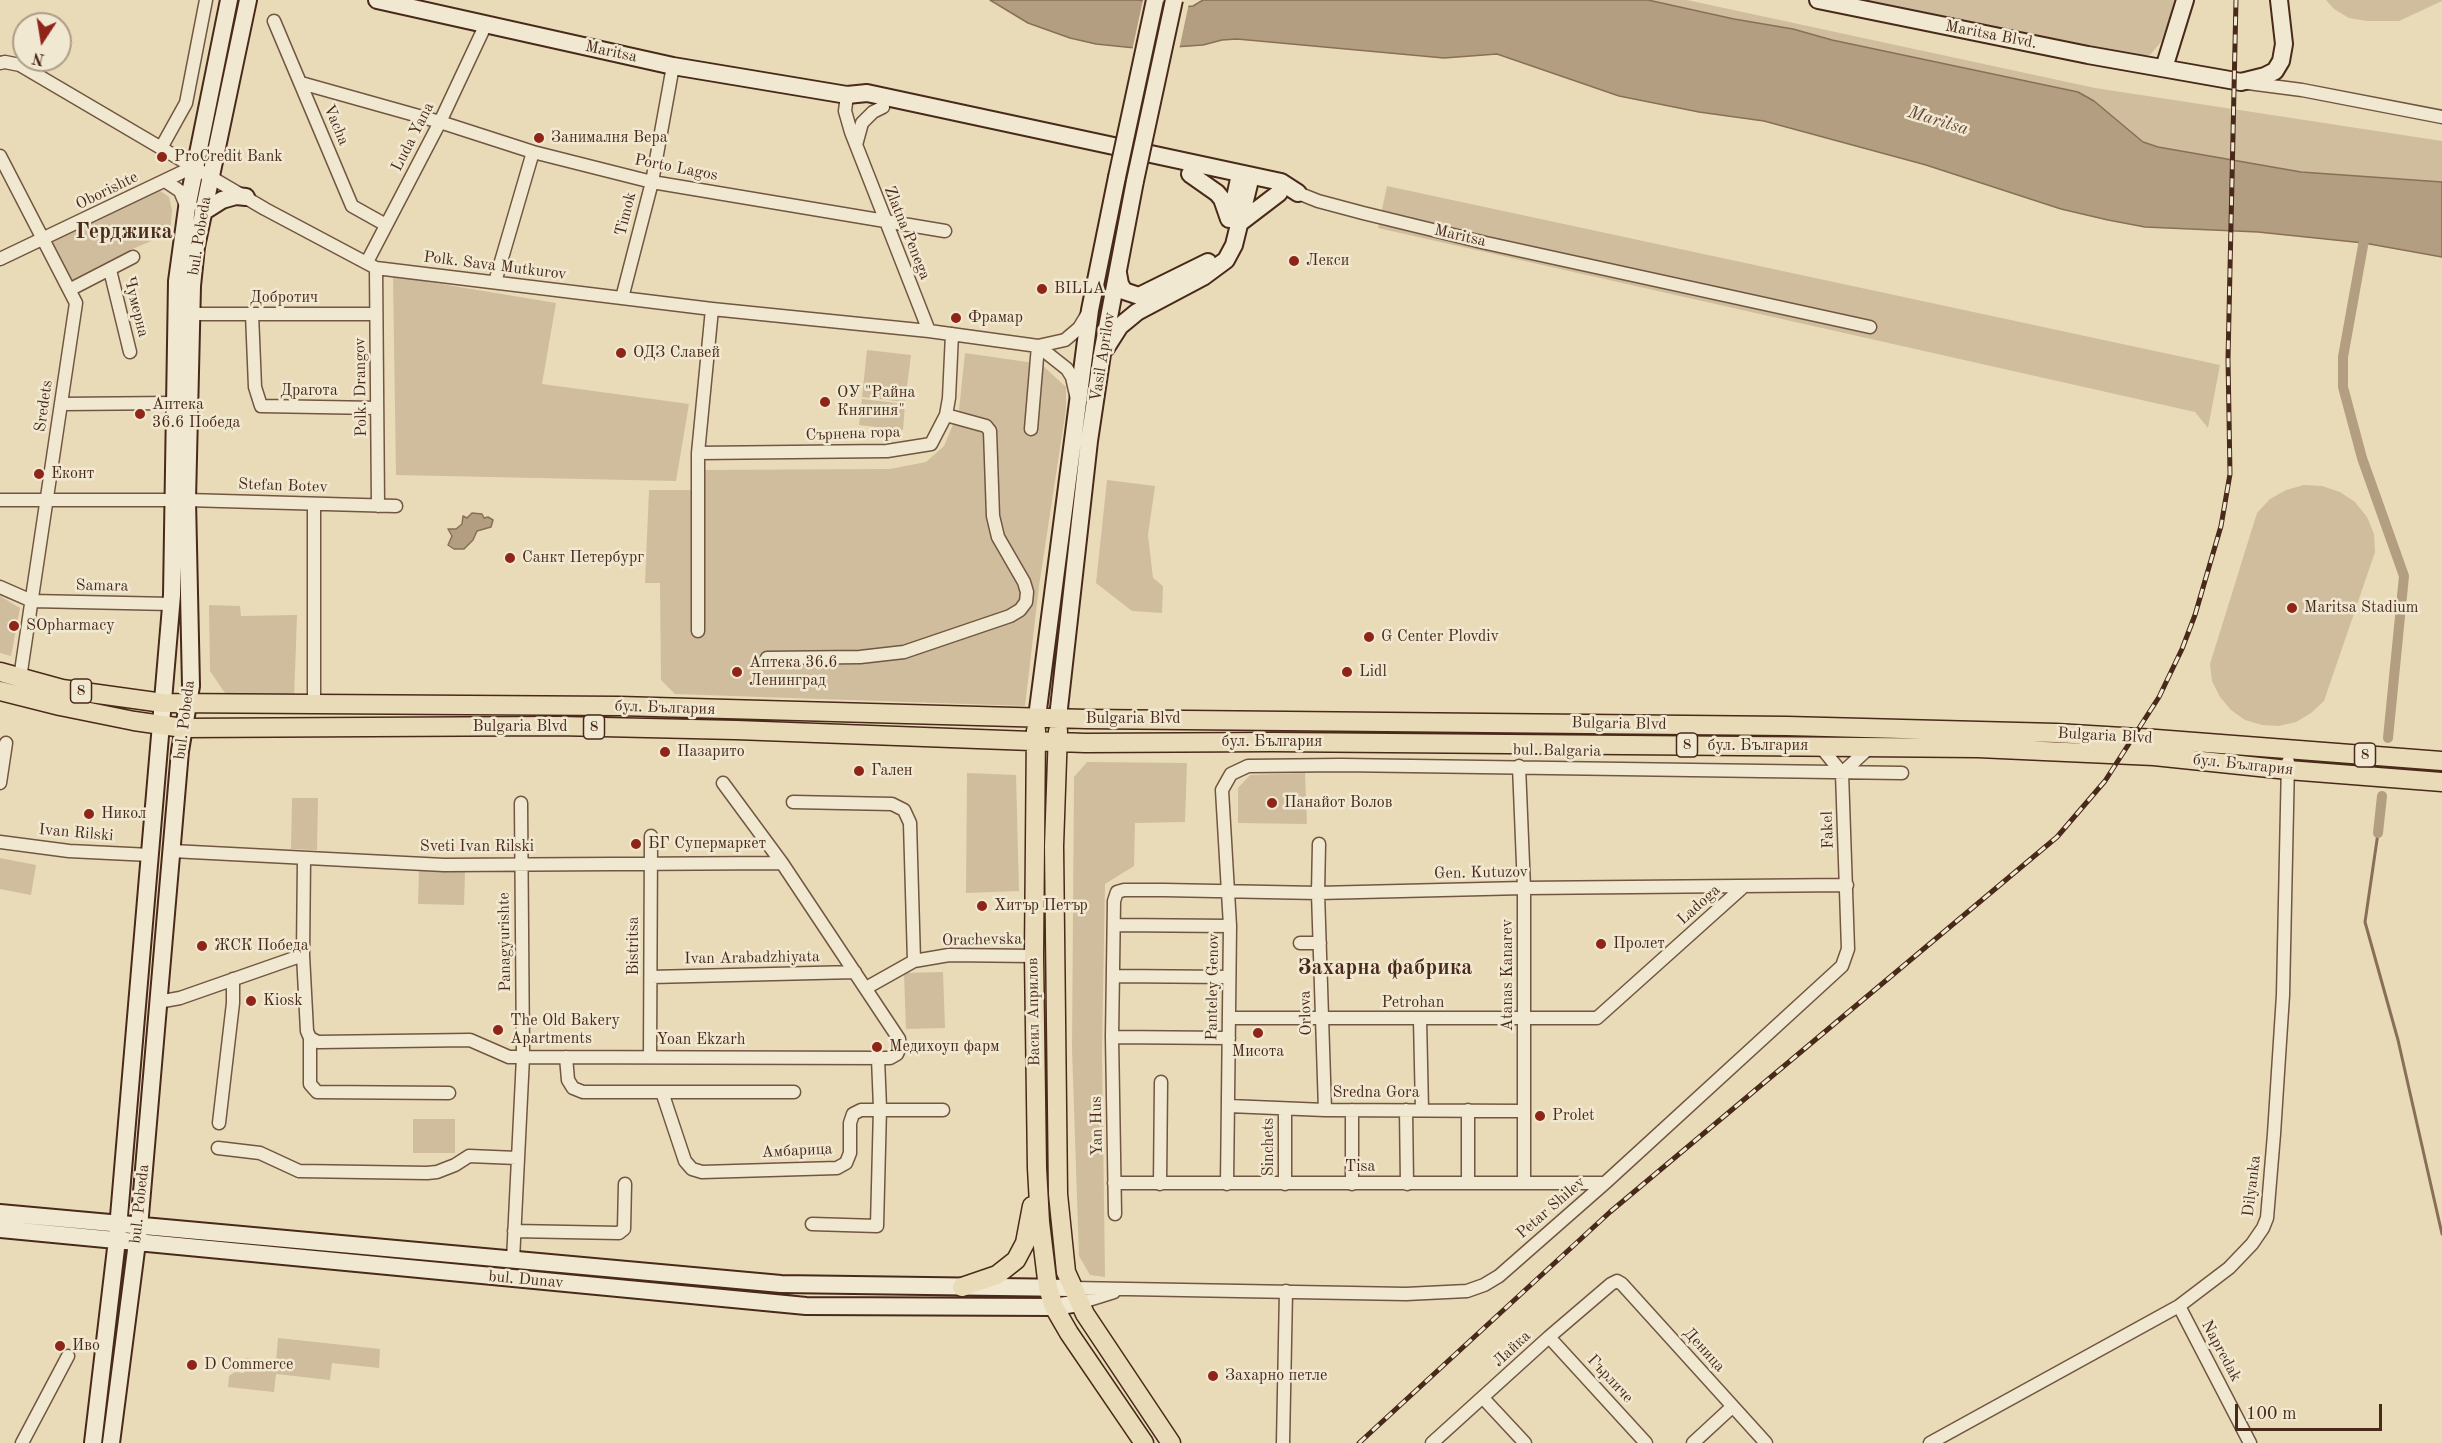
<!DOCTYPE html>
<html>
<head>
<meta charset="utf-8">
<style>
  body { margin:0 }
  #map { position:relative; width:2442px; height:1443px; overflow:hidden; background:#eadbb8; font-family:"Old Standard TT",serif }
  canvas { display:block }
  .north { position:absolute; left:12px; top:12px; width:60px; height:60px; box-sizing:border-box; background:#f1e8d1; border:2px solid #ae9c88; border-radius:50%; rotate:192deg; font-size:16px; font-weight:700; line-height:24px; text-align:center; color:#49291a }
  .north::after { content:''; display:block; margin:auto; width:21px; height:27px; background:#8f2418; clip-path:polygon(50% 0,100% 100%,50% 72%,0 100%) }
  .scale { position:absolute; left:2235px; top:1404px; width:147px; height:27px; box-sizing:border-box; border:3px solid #49291a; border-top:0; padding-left:8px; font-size:18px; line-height:21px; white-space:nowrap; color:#49291a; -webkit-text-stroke:4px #f1e8d1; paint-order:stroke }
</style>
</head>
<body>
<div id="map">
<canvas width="2442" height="1443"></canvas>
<div class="north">N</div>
<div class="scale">100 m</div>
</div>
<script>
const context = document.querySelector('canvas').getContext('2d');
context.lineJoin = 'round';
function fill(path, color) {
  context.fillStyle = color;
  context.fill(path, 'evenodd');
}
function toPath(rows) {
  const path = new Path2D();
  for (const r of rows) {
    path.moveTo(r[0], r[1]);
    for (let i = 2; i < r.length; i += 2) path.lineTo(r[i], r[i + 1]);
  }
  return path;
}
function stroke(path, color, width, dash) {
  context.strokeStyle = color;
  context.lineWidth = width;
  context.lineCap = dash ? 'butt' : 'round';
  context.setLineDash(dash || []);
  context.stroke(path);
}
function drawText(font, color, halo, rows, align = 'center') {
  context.font = font + ' "Old Standard TT",serif';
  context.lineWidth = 5;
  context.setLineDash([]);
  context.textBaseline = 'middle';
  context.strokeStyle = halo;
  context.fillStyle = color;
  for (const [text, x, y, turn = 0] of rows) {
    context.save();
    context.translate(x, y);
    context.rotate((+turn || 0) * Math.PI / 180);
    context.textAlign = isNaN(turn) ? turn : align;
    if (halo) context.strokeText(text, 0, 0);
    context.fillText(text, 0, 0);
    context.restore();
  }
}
const green = toPath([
  [1648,0,1687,0,2095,88,2442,141,2442,182,2301,172,2158,147,2143,142,2094,101,2078,92,1832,40,1793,29,1734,19],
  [1854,0,2176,0,2161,42,2150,55,2130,56],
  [2326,0,2442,0,2442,1,2399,21,2367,21,2349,18,2334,9],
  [1387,186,2220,365,2208,428,2195,412,1378,228],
  [159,190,169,197,172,210,170,233,130,250,132,255,72,284,48,242],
  [393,276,556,303,542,384,689,404,676,481,396,475],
  [867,350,911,355,905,402,862,397],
  [965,353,1041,364,1066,387,1066,409,1039,586,1025,706,675,694,661,680,660,583,645,583,649,490,702,490,703,470,890,469,926,462,944,446,959,410],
  [862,399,905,404,903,430,859,425],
  [1107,480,1155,486,1148,535,1153,578,1163,586,1162,613,1132,611,1096,583],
  [2304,485,2322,486,2340,492,2355,502,2367,517,2374,534,2375,552,2324,701,2311,713,2296,722,2279,726,2262,725,2245,720,2231,710,2220,697,2212,681,2210,664,2257,513,2270,499,2286,490],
  [0,596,20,608,11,656,0,653],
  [209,605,240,606,241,616,297,615,294,700,229,699,210,671],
  [1087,762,1187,763,1185,822,1135,823,1134,866,1105,884,1102,1052,1105,1277,1090,1275,1079,1256,1072,1049,1074,777],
  [967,773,1016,775,1019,891,966,893],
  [1305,773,1307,824,1238,823,1238,788,1250,775],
  [292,798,318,798,317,850,291,849],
  [0,858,36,865,31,895,0,889],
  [419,871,465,872,464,905,418,904],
  [943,972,945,1028,906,1029,904,973],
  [413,1119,455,1119,455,1153,413,1153],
  [278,1338,380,1349,379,1368,332,1363,330,1380,276,1374,274,1392,228,1387,229,1376,235,1372,244,1373,245,1358,276,1361]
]);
const water = toPath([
  [990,0,1138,0,1180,7,1193,6,1203,0,1648,0,1734,19,1793,29,1832,40,2078,92,2094,101,2143,142,2158,147,2301,172,2442,182,2442,257,2364,243,2258,232,2145,227,2108,220,2061,209,1926,165,1764,121,1699,112,1619,96,1497,54,1444,58,1237,39,1222,40,1203,45,1145,49,1096,44,1070,38,1028,23,990,0],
  [472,513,482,514,484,518,488,517,493,520,491,527,477,531,473,540,464,549,454,549,448,545,452,536,448,529,456,529,462,524,463,516,467,518,472,513]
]);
const pier = toPath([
  [1143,0,1180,4,1189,3,1179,50,1132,51]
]);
const stream = toPath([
  [2378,833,2365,922,2398,1040,2442,1234]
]);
const canal = toPath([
  [2366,229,2343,357,2343,387,2362,458,2404,576,2388,738],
  [2378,833,2382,796]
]);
const street = toPath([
  [274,21,352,206,386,225],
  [0,63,5,62,20,65,265,209,376,268,712,309,929,331,1038,346,1065,340,1079,328,1088,313],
  [301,83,440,122,533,152,652,182,945,231],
  [2248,83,2302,90,2442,117],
  [847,95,845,111,851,132,929,331],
  [856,145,862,123,873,112,883,107],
  [161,148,186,103,206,0],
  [0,156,76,303,20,678],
  [165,181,180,191,187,208],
  [1298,193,1318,201,1363,213,1486,243,1870,327],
  [0,259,195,166],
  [367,262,440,122,486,24],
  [376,268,378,506],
  [110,270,130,352],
  [495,282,533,152],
  [71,289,133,257],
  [622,298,652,182,673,66],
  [192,314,376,314],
  [252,314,255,387,261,406,377,408],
  [1038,346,1067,369,1072,377,1076,395],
  [61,404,175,403],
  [1031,429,1038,346],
  [698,453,887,451,931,444,946,415,949,398,952,334],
  [0,500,172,500],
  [187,500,396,506],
  [0,587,32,601,171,604],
  [698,631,698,453,712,309],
  [767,658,860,657,904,652,1010,616,1020,610,1026,602,1027,592,1024,582,998,537,993,516,990,431,986,426,946,415],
  [314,705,314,504],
  [1820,746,1842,773],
  [1519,766,1524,888,1524,1183],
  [1842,773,1870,747],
  [0,783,6,743],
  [793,802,892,804,904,810,910,823,914,961],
  [0,842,69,851,150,855],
  [1319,844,1318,893,1325,1110],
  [172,851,444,865,782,863],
  [304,859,303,955,307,1031,310,1038,318,1042,470,1040,509,1057,523,1057,890,1058,897,1054,900,1047,899,1039,782,863,723,783],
  [1114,925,1230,926],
  [1300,943,1320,943],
  [1113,976,1229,977],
  [651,977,855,972],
  [866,988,914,961,949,955,1034,956],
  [158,1002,180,998,303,955],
  [1229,1018,1597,1018,1742,888],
  [1420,1019,1422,1110],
  [1112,1037,1229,1038],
  [310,1038,310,1084,317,1092,449,1093],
  [566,1057,568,1080,573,1088,583,1092,794,1092],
  [650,1057,651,836],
  [662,1092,685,1161,692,1169,702,1172,837,1168,846,1163,850,1153,850,1123,853,1114,861,1110,943,1110],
  [1229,1106,1325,1110,1523,1111],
  [1352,1110,1352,1184],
  [1406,1110,1407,1184],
  [1468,1110,1468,1183],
  [219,1123,233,1003,233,979],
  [218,1148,260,1153,299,1171,427,1173,437,1172,455,1165,469,1156,517,1158],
  [1114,1183,1605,1183],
  [1160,1184,1161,1082],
  [1227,1184,1230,926,1222,790,1231,774,1248,766,1341,765,1902,773],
  [1285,1184,1285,1109],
  [1115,1214,1112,1037,1114,901,1117,892,1124,890,1164,890,1318,893,1524,888,1847,885],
  [812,1224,877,1226,880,1108,878,1058],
  [514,1231,619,1233,624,1229,625,1184],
  [513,1260,523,1057,521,803],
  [1072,1288,1406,1294,1467,1291,1484,1285,1499,1276,1605,1183,1842,966,1848,949,1842,773],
  [1079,1303,1114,1292],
  [2179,1306,2250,1443],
  [1549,1337,1646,1443],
  [1483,1398,1525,1443],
  [22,1443,68,1356],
  [1283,1443,1286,1291],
  [1432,1443,1549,1337,1611,1284,1617,1281,1622,1284,1766,1443],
  [1693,1443,1732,1407],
  [1930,1443,2179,1306,2229,1268,2252,1244,2263,1228,2267,1218,2274,1134,2283,995,2288,762]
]);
const secondary = toPath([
  [377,0,673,66,847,95,867,93,1281,182,1298,193],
  [1818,0,2088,55,2241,82,2265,76,2275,71,2281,61,2284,44,2279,0],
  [2164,68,2185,0],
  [1190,174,1217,193,1222,199,1229,219],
  [203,212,222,200,236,196,246,197],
  [1231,217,1240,174],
  [1241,222,1279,193],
  [1118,273,1120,284,1124,291,1139,296,1208,262],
  [1106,348,1120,326,1137,312,1203,277,1226,260,1234,245,1251,176],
  [1037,717,1090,310,1117,177],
  [1058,717,1089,441,1102,354,1135,181],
  [0,1213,781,1284,1072,1288],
  [0,1229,806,1306,1054,1307,1079,1303],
  [93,1443,117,1240,172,595,177,281,187,208,229,0],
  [111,1443,139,1227,180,751,191,686,187,500,192,286,196,247,248,0]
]);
const primary = toPath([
  [0,672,62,689,163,703,619,706,1086,719,1787,726,2056,733,2156,739,2442,761],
  [0,691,60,706,134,721,183,728,558,726,736,730,1085,743,1272,742,1978,748,2154,756,2288,770,2442,782],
  [1036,730,1034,956,1037,1168,1040,1222,1048,1288,1054,1307,1069,1333,1144,1443],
  [1058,731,1054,846,1058,1194,1066,1272,1085,1314,1171,1443],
  [962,1287,997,1275,1016,1260,1025,1243,1032,1206]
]);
const rail = toPath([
  [1359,1443,1610,1212,2057,837,2105,781,2159,697,2182,649,2195,615,2221,526,2230,474,2228,359,2236,0]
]);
const secondaryBridge = toPath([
  [1117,177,1155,0],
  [1135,181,1174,0]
]);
const markers = [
  [539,138,6,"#8f2418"],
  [162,157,6,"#8f2418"],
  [1294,261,6,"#8f2418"],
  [1042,289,6,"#8f2418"],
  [956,318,6,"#8f2418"],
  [621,353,6,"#8f2418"],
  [825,402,6,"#8f2418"],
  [140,414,6,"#8f2418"],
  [39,474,6,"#8f2418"],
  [510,558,6,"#8f2418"],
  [2292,608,6,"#8f2418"],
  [14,626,6,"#8f2418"],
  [1369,637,6,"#8f2418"],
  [737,672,6,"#8f2418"],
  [1347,672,6,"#8f2418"],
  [665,752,6,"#8f2418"],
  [859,771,6,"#8f2418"],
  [1272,803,6,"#8f2418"],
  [89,814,6,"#8f2418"],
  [636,844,6,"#8f2418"],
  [982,906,6,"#8f2418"],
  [1601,944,6,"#8f2418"],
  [202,946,6,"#8f2418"],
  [251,1001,6,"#8f2418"],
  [498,1030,6,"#8f2418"],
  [1258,1033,6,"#8f2418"],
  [877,1047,6,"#8f2418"],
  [1540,1116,6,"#8f2418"],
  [60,1346,6,"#8f2418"],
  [192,1365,6,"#8f2418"],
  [1213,1376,6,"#8f2418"]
];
const shields = [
  [81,691,21],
  [594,727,21],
  [1687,745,21],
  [2365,755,21]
];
const shieldNames = [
  ["8",81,691],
  ["8",594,727],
  ["8",1687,745],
  ["8",2365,755]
];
const streetNames = [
  ["Maritsa Blvd.",1991,35,11],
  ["Maritsa",611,52,12],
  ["Vacha",336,125,67],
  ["Luda Yana",413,137,-63],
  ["Porto Lagos",676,168,11],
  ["Oborishte",107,191,-26],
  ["Timok",626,214,-76],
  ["Zlatna Penega",907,233,68],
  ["bul. Pobeda",200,236,-81],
  ["Maritsa",1460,236,13],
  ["Polk. Sava Mutkurov",495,266,7],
  ["Добротич",284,298],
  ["Чумерна",136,307,76],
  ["Vasil Aprilov",1103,357,-81],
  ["Polk. Drangov",361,387,-91],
  ["Драгота",309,391],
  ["Sredets",44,406,-82],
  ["Сърнена гора",853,434,-2],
  ["Stefan Botev",283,486,2],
  ["Samara",102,586,1],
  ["бул. България",665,708,2],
  ["Bulgaria Blvd",1133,719],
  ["bul. Pobeda",185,720,-83],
  ["Bulgaria Blvd",1619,724,1],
  ["Bulgaria Blvd",520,727],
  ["Bulgaria Blvd",2105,736,3],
  ["бул. България",1272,742],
  ["бул. България",1758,746],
  ["bul. Balgaria",1557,751,1],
  ["бул. България",2243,765,6],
  ["Fakel",1828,830,-92],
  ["Ivan Rilski",76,833,5],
  ["Sveti Ivan Rilski",477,847],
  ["Gen. Kutuzov",1481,873,-1],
  ["Ladoga",1699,905,-42],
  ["Orachevska",982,940,-1],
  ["Panagyurishte",505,942,-91],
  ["Bistritsa",634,946,-90],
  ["Ivan Arabadzhiyata",752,958,-1],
  ["Atanas Kanarev",1508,975,-90],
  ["Panteley Genov",1213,987,-89],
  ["Petrohan",1413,1003],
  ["Васил Априлов",1034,1012,-91],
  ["Orlova",1306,1013,-92],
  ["Yoan Ekzarh",701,1040],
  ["Sredna Gora",1376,1093],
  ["Yan Hus",1097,1126,-91],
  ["Sinchets",1269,1147,-90],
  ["Амбарица",797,1151,-3],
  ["Tisa",1360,1167],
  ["Dilyanka",2252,1186,-83],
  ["bul. Pobeda",140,1204,-84],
  ["Petar Shilev",1551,1208,-41],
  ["bul. Dunav",526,1280,5],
  ["Лайка",1512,1349,-43],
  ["Деница",1704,1350,48],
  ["Napredak",2221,1351,62],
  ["Гърличе",1610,1379,47]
];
const poiNames = [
  ["Занималня Вера",551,138],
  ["ProCredit Bank",174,157],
  ["Лекси",1306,261],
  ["BILLA",1054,289],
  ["Фрамар",968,318],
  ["ОДЗ Славей",633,353],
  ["ОУ \"Райна",837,393],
  ["Княгиня\"",837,411],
  ["Аптека",152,405],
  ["36.6 Победа",152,423],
  ["Еконт",51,474],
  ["Санкт Петербург",522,558],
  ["Maritsa Stadium",2304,608],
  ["SOpharmacy",26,626],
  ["G Center Plovdiv",1381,637],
  ["Аптека 36.6",749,663],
  ["Ленинград",749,681],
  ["Lidl",1359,672],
  ["Пазарито",677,752],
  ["Гален",871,771],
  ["Панайот Волов",1284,803],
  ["Никол",101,814],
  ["БГ Супермаркет",648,844],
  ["Хитър Петър",994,906],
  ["Пролет",1613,944],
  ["ЖСК Победа",214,946],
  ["Kiosk",263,1001],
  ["The Old Bakery",510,1021],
  ["Apartments",510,1039],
  ["Медихоуп фарм",889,1047],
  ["Мисота",1258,1052,"center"],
  ["Prolet",1552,1116],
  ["Иво",72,1346],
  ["D Commerce",204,1365],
  ["Захарно петле",1225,1376]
];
const waterNames = [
  ["Maritsa",1938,121,17]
];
const districtNames = [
  ["Герджика",124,232],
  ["Захарна фабрика",1385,968]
];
fill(green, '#cfbd9d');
fill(water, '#b39e82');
stroke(water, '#896f58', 1.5);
fill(pier, '#eadbb8');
stroke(stream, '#896f58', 3);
stroke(canal, '#b39e82', 10);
stroke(street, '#715642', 15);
stroke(secondary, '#49291a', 20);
stroke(primary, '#49291a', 21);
stroke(street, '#f1e8d1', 12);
stroke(secondary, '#f1e8d1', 16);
stroke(primary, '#eadbb8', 18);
stroke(rail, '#49291a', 5);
stroke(rail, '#f1e8d1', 3, [9]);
stroke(secondaryBridge, '#49291a', 20, []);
stroke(secondaryBridge, '#f1e8d1', 16);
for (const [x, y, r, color] of markers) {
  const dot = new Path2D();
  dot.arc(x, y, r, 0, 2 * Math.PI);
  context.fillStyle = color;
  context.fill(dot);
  stroke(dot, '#f1e8d1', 2);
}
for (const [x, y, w] of shields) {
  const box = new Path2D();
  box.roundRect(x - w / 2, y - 12, w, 24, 4.5);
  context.fillStyle = '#f1e8d1';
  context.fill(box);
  stroke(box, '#49291a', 1.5);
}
drawText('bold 15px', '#49291a', null, shieldNames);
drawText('16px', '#49291a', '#f1e8d1', streetNames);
drawText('16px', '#49291a', '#f1e8d1', poiNames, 'left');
drawText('italic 18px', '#644634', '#f1e8d1', waterNames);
drawText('bold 22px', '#49291a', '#f1e8d1', districtNames);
</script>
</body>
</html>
